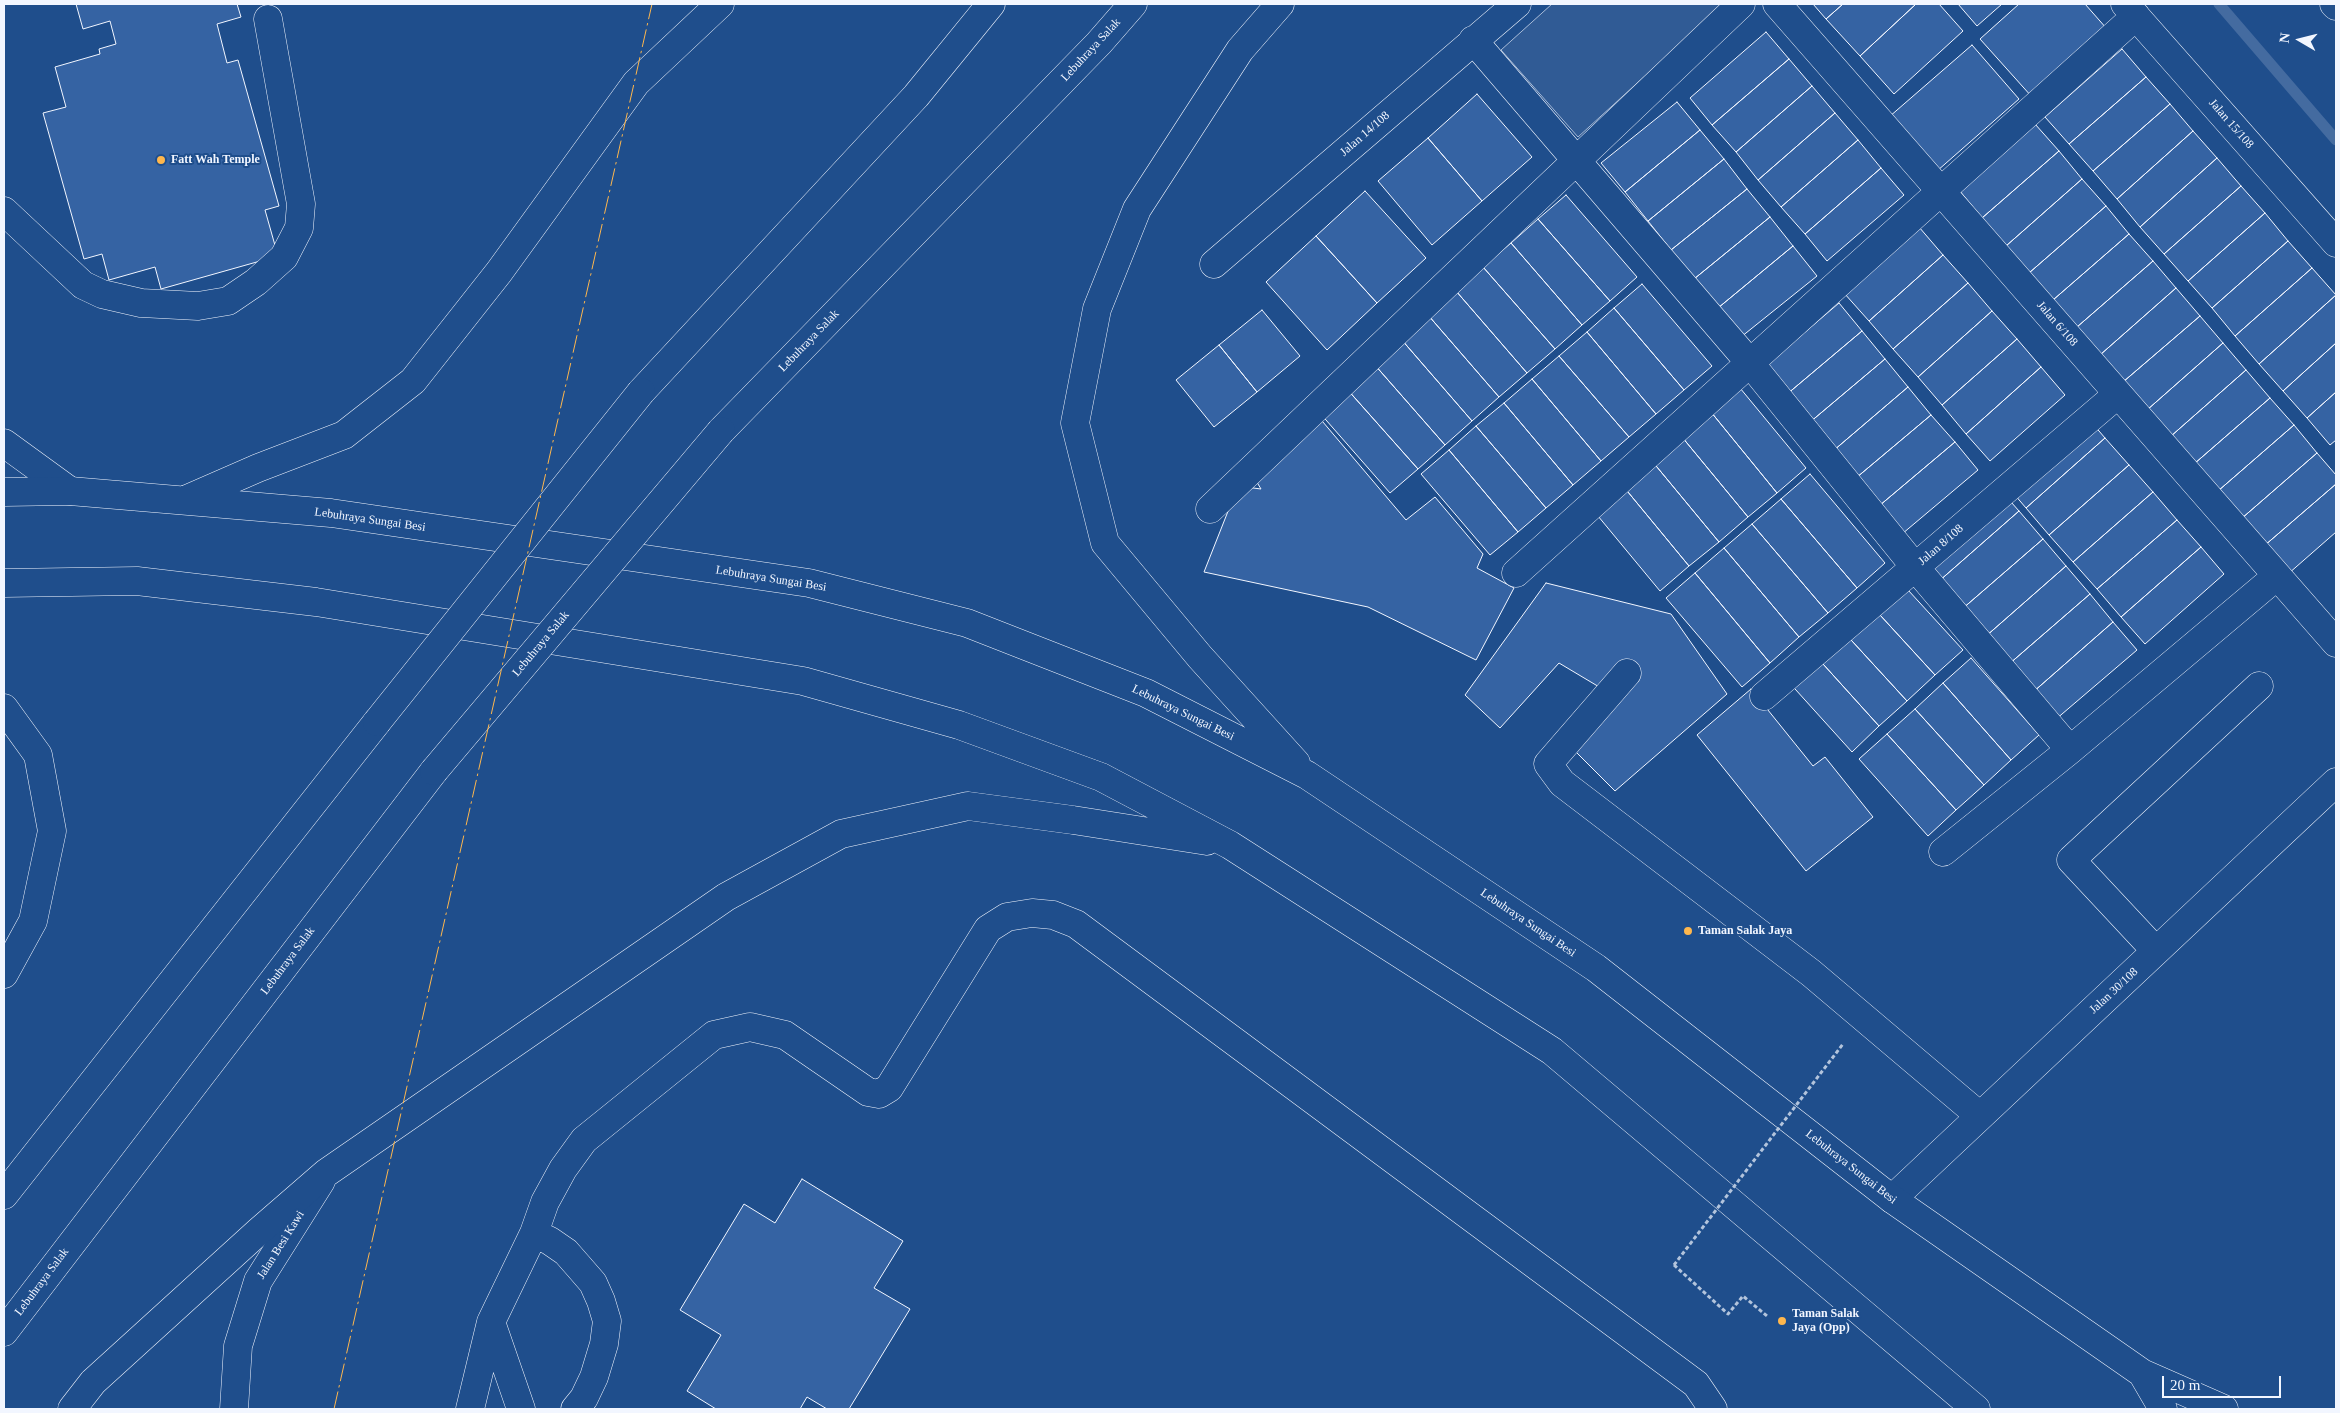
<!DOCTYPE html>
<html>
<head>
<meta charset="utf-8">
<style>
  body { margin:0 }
  #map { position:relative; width:2340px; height:1413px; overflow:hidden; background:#1f4e8c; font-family:"Times New Roman",serif }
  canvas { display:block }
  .frame { position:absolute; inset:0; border:5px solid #f2f6ff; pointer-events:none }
  .north { position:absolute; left:2275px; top:15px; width:50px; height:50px; -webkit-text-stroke:4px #1f4e8c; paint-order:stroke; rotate:278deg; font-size:14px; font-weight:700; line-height:20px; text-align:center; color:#f2f6ff }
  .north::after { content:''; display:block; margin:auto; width:18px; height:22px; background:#f2f6ff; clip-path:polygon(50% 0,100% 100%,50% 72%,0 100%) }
  .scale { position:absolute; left:2162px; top:1376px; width:119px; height:22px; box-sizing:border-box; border:2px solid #f2f6ff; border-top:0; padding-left:6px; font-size:15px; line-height:18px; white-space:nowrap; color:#f2f6ff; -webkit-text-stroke:4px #1f4e8c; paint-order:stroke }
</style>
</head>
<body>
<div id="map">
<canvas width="2340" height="1413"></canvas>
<div class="frame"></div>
<div class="north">N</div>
<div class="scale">20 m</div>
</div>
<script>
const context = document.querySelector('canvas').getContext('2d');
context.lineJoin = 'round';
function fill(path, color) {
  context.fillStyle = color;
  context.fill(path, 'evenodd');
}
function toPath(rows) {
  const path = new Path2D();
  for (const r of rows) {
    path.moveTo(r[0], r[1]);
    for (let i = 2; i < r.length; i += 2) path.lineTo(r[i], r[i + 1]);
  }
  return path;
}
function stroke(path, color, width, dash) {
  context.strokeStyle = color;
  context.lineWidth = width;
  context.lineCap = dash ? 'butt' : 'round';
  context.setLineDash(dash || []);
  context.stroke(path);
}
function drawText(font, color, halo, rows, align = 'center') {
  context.font = font + ' "Times New Roman",serif';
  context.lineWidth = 4;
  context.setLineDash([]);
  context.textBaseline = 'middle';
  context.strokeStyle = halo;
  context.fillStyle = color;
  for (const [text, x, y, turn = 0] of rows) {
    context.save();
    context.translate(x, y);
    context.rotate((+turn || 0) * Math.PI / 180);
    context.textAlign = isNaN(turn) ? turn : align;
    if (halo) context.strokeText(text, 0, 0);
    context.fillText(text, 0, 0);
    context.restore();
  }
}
const built = toPath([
  [1552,4,1724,4,1578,137,1501,50,1552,4]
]);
const stream = toPath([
  [2219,4,2336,140]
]);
const building = toPath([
  [76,4,237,4,241,17,217,24,227,63,238,60,279,206,265,210,278,256,161,289,155,267,109,280,102,254,84,259,43,113,66,107,55,67,100,54,99,49,116,44,110,21,83,29,76,4],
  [1813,4,1843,4,1826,19,1813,4],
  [1843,4,1916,4,1860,56,1826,19,1843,4],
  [1916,4,1939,4,1963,31,1894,94,1860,56,1916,4],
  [1958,4,2002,4,1977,26,1958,4],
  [2019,4,2085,4,2107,29,2032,97,1980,39,2019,4],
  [1766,32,1789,59,1712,125,1690,98,1766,32],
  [1972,45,2019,99,1937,171,1889,117,1972,45],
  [2122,49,2146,77,2069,144,2045,117,2122,49],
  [1789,59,1812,86,1736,152,1712,125,1789,59],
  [2146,77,2170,104,2093,171,2069,144,2146,77],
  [1812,86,1835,113,1758,180,1736,152,1812,86],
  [1477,94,1532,157,1482,201,1428,138,1477,94],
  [1677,102,1700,130,1625,192,1601,163,1677,102],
  [2170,104,2193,131,2117,199,2093,171,2170,104],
  [1835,113,1858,140,1781,207,1758,180,1835,113],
  [2035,124,2059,151,1982,218,1959,190,2035,124],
  [1700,130,1724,159,1648,221,1625,192,1700,130],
  [2193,131,2217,158,2140,227,2117,199,2193,131],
  [1428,138,1482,201,1432,245,1378,181,1428,138],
  [1858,140,1881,168,1805,234,1781,207,1858,140],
  [2059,151,2082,179,2006,246,1982,218,2059,151],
  [2217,158,2241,186,2164,254,2140,227,2217,158],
  [1724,159,1747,189,1671,250,1648,221,1724,159],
  [1881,168,1904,195,1827,261,1805,234,1881,168],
  [2082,179,2106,206,2029,273,2006,246,2082,179],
  [2241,186,2265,213,2188,281,2164,254,2241,186],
  [1747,189,1770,217,1694,279,1671,250,1747,189],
  [1365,191,1426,258,1377,303,1316,236,1365,191],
  [1566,195,1637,277,1610,301,1538,219,1566,195],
  [2106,206,2129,234,2053,300,2029,273,2106,206],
  [2265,213,2288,241,2212,308,2188,281,2265,213],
  [1770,217,1793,246,1718,308,1694,279,1770,217],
  [1538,219,1610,301,1582,325,1511,243,1538,219],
  [1919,227,1943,255,1869,321,1844,293,1919,227],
  [2129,234,2153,261,2077,327,2053,300,2129,234],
  [1316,236,1377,303,1327,350,1266,282,1316,236],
  [2288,241,2312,268,2235,336,2212,308,2288,241],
  [1511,243,1582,325,1555,349,1483,267,1511,243],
  [1793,246,1817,276,1741,337,1718,308,1793,246],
  [1943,255,1968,283,1893,349,1869,321,1943,255],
  [2153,261,2176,288,2100,355,2077,327,2153,261],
  [1483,267,1555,349,1527,373,1456,291,1483,267],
  [2312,268,2336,295,2259,364,2235,336,2312,268],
  [1968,283,1992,311,1918,377,1893,349,1968,283],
  [1642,284,1712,366,1684,390,1614,308,1642,284],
  [2176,288,2200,316,2123,382,2100,355,2176,288],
  [1456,291,1527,373,1499,397,1428,315,1456,291],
  [2336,295,2336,343,2283,391,2259,364,2336,295],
  [1839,303,1862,331,1786,395,1763,368,1839,303],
  [1614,308,1684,390,1656,414,1587,332,1614,308],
  [1262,310,1300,356,1257,392,1219,345,1262,310],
  [1992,311,2017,339,1942,405,1918,377,1992,311],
  [1428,315,1499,397,1472,421,1401,339,1428,315],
  [2200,316,2223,343,2147,410,2123,382,2200,316],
  [1862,331,1885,359,1809,423,1786,395,1862,331],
  [1587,332,1656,414,1629,437,1559,356,1587,332],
  [1401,339,1472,421,1445,445,1374,364,1401,339],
  [2017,339,2041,367,1966,434,1942,405,2017,339],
  [2223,343,2246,370,2170,437,2147,410,2223,343],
  [2336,343,2336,392,2307,418,2283,391,2336,343],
  [1219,345,1257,392,1214,427,1176,380,1219,345],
  [1559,356,1629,437,1601,461,1532,379,1559,356],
  [1885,359,1908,387,1833,451,1809,423,1885,359],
  [1374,364,1445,445,1418,469,1346,388,1374,364],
  [2041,367,2065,395,1990,461,1966,434,2041,367],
  [2246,370,2270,398,2194,464,2170,437,2246,370],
  [1532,379,1601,461,1573,485,1504,403,1532,379],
  [1908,387,1931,415,1856,478,1833,451,1908,387],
  [1346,388,1418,469,1390,493,1319,412,1346,388],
  [1740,388,1806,468,1777,493,1711,412,1740,388],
  [2336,392,2336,440,2330,445,2307,418,2336,392],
  [2270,398,2294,425,2218,491,2194,464,2270,398],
  [1504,403,1573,485,1546,508,1476,426,1504,403],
  [2081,410,2105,438,2026,508,2002,480,2081,410],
  [1711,412,1777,493,1748,517,1682,437,1711,412],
  [1317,415,1406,520,1435,497,1483,554,1477,568,1514,588,1476,660,1368,607,1204,572,1238,486,1261,489,1252,474,1317,415],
  [1931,415,1955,442,1879,506,1856,478,1931,415],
  [2294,425,2317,453,2241,519,2218,491,2294,425],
  [1476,426,1546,508,1518,532,1449,450,1476,426],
  [1682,437,1748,517,1719,542,1652,461,1682,437],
  [2105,438,2129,465,2049,535,2026,508,2105,438],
  [1955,442,1978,470,1902,534,1879,506,1955,442],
  [1449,450,1518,532,1490,555,1421,474,1449,450],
  [2317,453,2336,475,2336,484,2264,546,2241,519,2317,453],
  [1652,461,1719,542,1689,566,1623,486,1652,461],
  [2129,465,2153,492,2073,562,2049,535,2129,465],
  [1810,474,1885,563,1857,588,1781,499,1810,474],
  [1995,484,2019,511,1938,582,1914,555,1995,484],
  [2336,484,2336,532,2288,574,2264,546,2336,484],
  [1623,486,1689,566,1660,591,1593,510,1623,486],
  [2153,492,2177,520,2097,589,2073,562,2153,492],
  [1781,499,1857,588,1828,613,1752,524,1781,499],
  [2019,511,2043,539,1961,610,1938,582,2019,511],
  [2177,520,2201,547,2121,617,2097,589,2177,520],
  [1752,524,1828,613,1799,637,1724,548,1752,524],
  [2043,539,2066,566,1985,637,1961,610,2043,539],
  [2201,547,2224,574,2145,644,2121,617,2201,547],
  [1724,548,1799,637,1770,663,1695,573,1724,548],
  [2066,566,2090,594,2008,665,1985,637,2066,566],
  [1695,573,1770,663,1742,687,1666,598,1695,573],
  [1897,578,1963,650,1935,675,1869,603,1897,578],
  [1546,583,1671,614,1727,694,1615,791,1568,744,1616,697,1559,663,1500,728,1465,695,1546,583],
  [2090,594,2113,622,2032,693,2008,665,2090,594],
  [1869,603,1935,675,1907,701,1841,629,1869,603],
  [2113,622,2137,650,2055,720,2032,693,2113,622],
  [1841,629,1907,701,1879,726,1814,654,1841,629],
  [1814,654,1879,726,1852,752,1786,679,1814,654],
  [1971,658,2039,735,2011,760,1943,683,1971,658],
  [1943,683,2011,760,1984,785,1915,709,1943,683],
  [1751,689,1813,766,1825,757,1873,817,1806,871,1697,735,1751,689],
  [1915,709,1984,785,1956,810,1887,734,1915,709],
  [1887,734,1956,810,1928,836,1859,759,1887,734],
  [802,1179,903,1241,874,1288,910,1309,849,1409,827,1409,807,1397,800,1409,716,1409,687,1391,721,1335,680,1310,744,1204,775,1223,802,1179]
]);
const path = toPath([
  [1674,1265,1728,1314,1743,1296,1767,1316]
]);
const minor = toPath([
  [1777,4,2336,643],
  [2125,4,2336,243],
  [2334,4,2336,6],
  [1473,40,1750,363,1915,567,2070,750],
  [4,211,83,285,102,294,141,303,198,306,228,301,256,282,284,257,299,228,301,204,268,19],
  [1214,264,1517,4],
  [4,443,70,491],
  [1210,509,1741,4],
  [1516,573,2136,16],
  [1627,673,1548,764,1562,783,1811,973,1980,1116],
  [1764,696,2118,394],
  [1943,852,2070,750,2277,576],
  [2156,951,2071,860,2259,686],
  [1892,1199,2336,782],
  [534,1233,550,1241,566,1252,580,1268,593,1283,601,1301,607,1321,604,1344,594,1377,584,1398,575,1409],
  [491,1322,521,1409],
  [234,1409,238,1346,258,1281,321,1181],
  [470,1409,491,1322,534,1233,545,1202,563,1169,584,1140,714,1035,750,1027,785,1035,868,1092,879,1094,889,1088,988,929,1007,917,1032,913,1053,915,1076,924,1696,1384,1713,1409]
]);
const highway = toPath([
  [1280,4,1240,50,1137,209,1097,309,1075,423,1105,543,1200,657,1296,763],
  [641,392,916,96,991,4],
  [721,431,1099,43,1133,4],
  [4,492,70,491,331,513,809,583,967,623,1146,693,1307,775,1596,968,1892,1199,2142,1373,2163,1409],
  [187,499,258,468,344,435,413,381,499,272,636,83,720,4],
  [4,583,137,581,316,602,803,681,959,725,1101,777,1230,845,1552,1051,1976,1409],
  [4,708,38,755,52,831,33,921,4,974],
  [4,1195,377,722],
  [4,1332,434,771],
  [2142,1373,2224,1409],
  [72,1409,93,1382,258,1232,326,1173,726,897,841,834,968,806,1073,820,1207,841]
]);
const pathBridge = toPath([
  [1674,1265,1843,1044]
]);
const highwayBridge = toPath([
  [377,722,641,392],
  [434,771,721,431]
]);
const power = toPath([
  [334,1409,652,4]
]);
const markers = [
  [161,160,5,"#ffb74d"],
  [1688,931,5,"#ffb74d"],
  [1782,1321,5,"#ffb74d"]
];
const streetNames = [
  ["Lebuhraya Salak",1091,50,-47],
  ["Jalan 15/108",2231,124,49],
  ["Jalan 14/108",1365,134,-41],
  ["Jalan 6/108",2057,324,49],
  ["Lebuhraya Salak",809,341,-46],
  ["Lebuhraya Sungai Besi",370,520,8],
  ["Jalan 8/108",1941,545,-41],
  ["Lebuhraya Sungai Besi",771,579,9],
  ["Lebuhraya Salak",541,644,-50],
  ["Lebuhraya Sungai Besi",1183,713,26],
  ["Lebuhraya Sungai Besi",1528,923,34],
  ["Lebuhraya Salak",288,961,-53],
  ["Jalan 30/108",2114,991,-43],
  ["Lebuhraya Sungai Besi",1851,1167,38],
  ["Jalan Besi Kawi",281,1245,-58],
  ["Lebuhraya Salak",42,1282,-53]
];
const poiNames = [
  ["Fatt Wah Temple",171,160],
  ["Taman Salak Jaya",1698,931],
  ["Taman Salak",1792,1314],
  ["Jaya (Opp)",1792,1328]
];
fill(built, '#305b95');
stroke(built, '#a8bbd7', 1);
stroke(stream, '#446ba0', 11);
fill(building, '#3563a3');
stroke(building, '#f2f6ff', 1);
stroke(minor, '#f2f6ff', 29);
stroke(highway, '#f2f6ff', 29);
stroke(path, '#b3c4dc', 3, [4, 2.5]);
stroke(minor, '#1f4e8c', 28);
stroke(highway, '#1f4e8c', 28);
stroke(highwayBridge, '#f2f6ff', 29, []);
stroke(pathBridge, '#b3c4dc', 3, [4, 2.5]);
stroke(highwayBridge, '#1f4e8c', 28);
stroke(power, '#ffb74d', 1, [18, 4, 2.5, 4]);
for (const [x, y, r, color] of markers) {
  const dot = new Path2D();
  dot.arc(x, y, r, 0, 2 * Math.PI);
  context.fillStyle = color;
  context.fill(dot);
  stroke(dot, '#1f4e8c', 2);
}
drawText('12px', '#f2f6ff', '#1f4e8c', streetNames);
drawText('bold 12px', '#f2f6ff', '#1f4e8c', poiNames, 'left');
</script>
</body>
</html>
